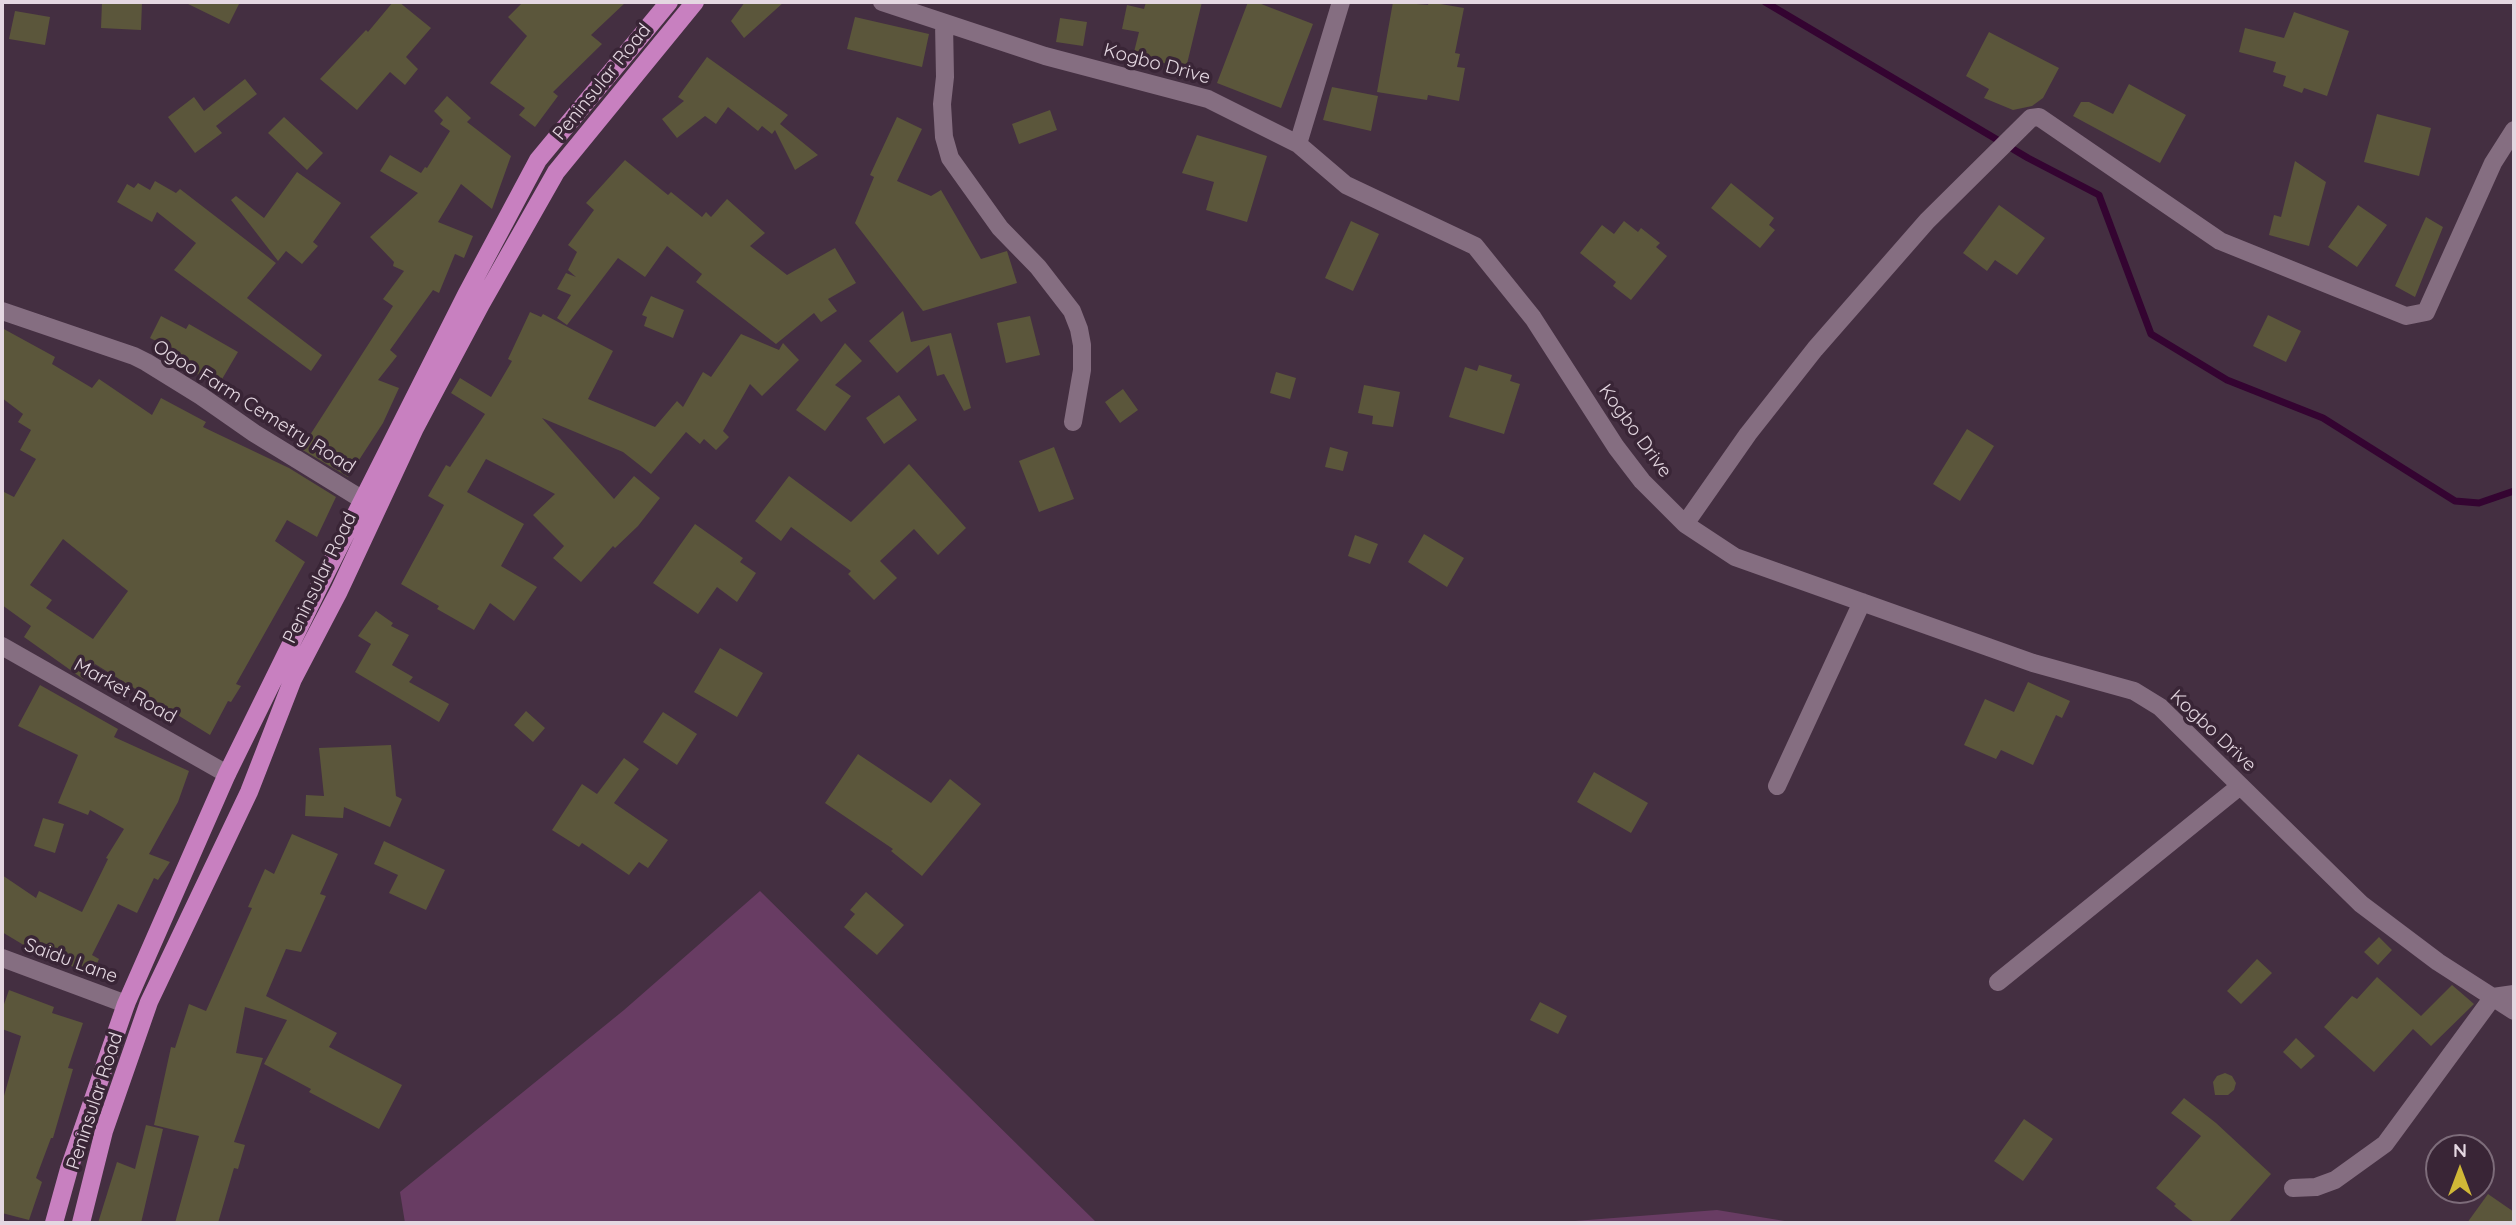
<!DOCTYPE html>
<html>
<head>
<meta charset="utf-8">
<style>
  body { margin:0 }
  #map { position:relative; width:2516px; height:1225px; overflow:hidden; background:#442f41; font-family:Quicksand,sans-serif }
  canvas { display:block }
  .frame { position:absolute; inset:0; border:4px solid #e4d7e1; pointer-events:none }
  .north { position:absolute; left:2425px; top:1134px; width:70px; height:70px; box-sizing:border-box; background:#392536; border:2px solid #7d6c7a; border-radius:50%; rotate:0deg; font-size:19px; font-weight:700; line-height:28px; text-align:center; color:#e4d7e1 }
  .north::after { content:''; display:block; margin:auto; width:24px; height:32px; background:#d0b837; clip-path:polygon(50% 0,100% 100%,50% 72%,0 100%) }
</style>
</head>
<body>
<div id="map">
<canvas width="2516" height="1225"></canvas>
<div class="frame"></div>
<div class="north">N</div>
</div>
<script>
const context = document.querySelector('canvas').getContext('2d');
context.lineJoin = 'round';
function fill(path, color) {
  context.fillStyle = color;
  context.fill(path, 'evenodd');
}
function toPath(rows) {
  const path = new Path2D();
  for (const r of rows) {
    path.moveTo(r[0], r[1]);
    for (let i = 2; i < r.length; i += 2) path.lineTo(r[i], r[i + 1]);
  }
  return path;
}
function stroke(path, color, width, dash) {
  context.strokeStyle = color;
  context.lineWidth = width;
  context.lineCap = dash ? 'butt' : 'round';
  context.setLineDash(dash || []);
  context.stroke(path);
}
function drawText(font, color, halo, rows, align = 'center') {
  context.font = font + ' Quicksand,sans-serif';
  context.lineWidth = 7;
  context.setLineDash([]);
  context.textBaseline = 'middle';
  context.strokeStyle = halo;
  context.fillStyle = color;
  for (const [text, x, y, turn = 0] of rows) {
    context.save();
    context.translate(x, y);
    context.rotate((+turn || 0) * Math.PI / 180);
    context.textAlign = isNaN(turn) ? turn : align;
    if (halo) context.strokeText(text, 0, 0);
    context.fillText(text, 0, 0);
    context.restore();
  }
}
const green = toPath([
  [760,891,1097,1223,405,1223,400,1192,624,1010],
  [1717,1210,1797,1223,1549,1223]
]);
const stream = toPath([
  [1765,2,2028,158,2099,195,2151,334,2227,380,2323,418,2455,501,2479,503,2514,491]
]);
const building = toPath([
  [102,2,142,2,141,30,101,28],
  [184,2,240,2,229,24],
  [393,2,399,2,431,28,406,57,418,69,405,85,390,72,357,110,320,79,366,30,368,32],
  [523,2,626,2,591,35,602,44,553,92,558,96,535,127,519,115,525,108,490,83,527,36,508,17],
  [745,2,784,2,744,38,731,21],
  [1146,2,1202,2,1186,68,1133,56,1139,32,1122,29,1127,5,1144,9],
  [1248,2,1256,2,1313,24,1281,108,1217,83],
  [1393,2,1428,5,1429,2,1464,8,1455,53,1460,54,1457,67,1465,68,1459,101,1428,95,1427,100,1377,92],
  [15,11,50,17,45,45,9,39],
  [2294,12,2349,31,2327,96,2304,88,2302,93,2283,86,2286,76,2273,72,2276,62,2239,52,2245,28,2284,38],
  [855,17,929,34,922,67,847,49],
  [1060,18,1087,22,1083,46,1056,42],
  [1989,32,2059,68,2043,98,2032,106,2013,110,1984,98,1989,89,1966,76],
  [707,57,788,115,780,124,818,155,795,170,775,130,772,134,762,126,758,131,728,107,716,124,705,116,677,138,662,119,684,101,678,97],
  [245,79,257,94,216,126,222,133,195,153,168,117,194,97,204,111],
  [2129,84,2186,115,2160,163,2073,116,2081,102,2089,102,2113,114],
  [1332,87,1378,96,1371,131,1323,120],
  [447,96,471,118,467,122,511,156,492,209,461,184,438,222,473,236,464,258,455,254,439,293,433,290,390,350,397,356,378,380,399,388,383,423,348,477,301,449,393,306,383,299,404,271,393,266,394,262,370,237,418,193,380,171,390,155,421,173,425,167,427,168,450,131,440,124,443,120,434,111],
  [1050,110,1057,130,1019,144,1012,124],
  [2377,114,2431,128,2419,176,2364,162],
  [284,117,323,153,307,170,268,133],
  [897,117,922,129,897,181,931,196,941,190,981,259,1007,251,1017,283,923,311,855,223,874,177,870,175],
  [1197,135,1267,156,1247,222,1206,210,1214,182,1182,173],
  [625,160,668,195,671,192,702,217,706,212,711,217,727,199,765,233,750,246,787,275,835,248,856,283,828,299,837,311,821,322,814,313,776,344,696,282,702,274,667,246,645,277,618,258,567,325,557,318,571,295,557,289,566,273,576,277,568,270,577,252,568,245,594,210,586,203],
  [2295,161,2326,182,2309,246,2269,235,2274,215,2281,217],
  [297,172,341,203,313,242,318,246,302,264,286,251,278,261,231,200,236,196,264,218],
  [155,181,176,193,180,189,276,263,247,298,322,355,311,371,174,270,196,243,157,212,152,222,117,202,127,184,134,188,138,183,150,190],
  [1731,183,1774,218,1769,225,1775,230,1760,248,1711,208],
  [1999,205,2045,238,2017,275,1995,260,1987,271,1963,253],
  [2358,205,2387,225,2357,267,2328,247],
  [2426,217,2443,227,2415,297,2395,286],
  [1351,221,1379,234,1353,291,1325,278],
  [1624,221,1638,232,1641,228,1660,243,1656,247,1667,256,1631,300,1613,286,1616,282,1580,253,1602,225,1614,234],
  [651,296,684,310,673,338,644,326,647,317,642,315],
  [903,311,911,342,951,333,971,408,964,411,944,374,937,376,929,345,897,373,869,341],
  [530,312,541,317,543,314,613,351,588,399,655,427,677,401,683,407,703,372,711,377,741,334,779,350,783,343,799,360,762,396,750,384,723,431,729,437,716,450,704,439,700,444,686,432,651,474,623,452,542,418,614,499,634,476,660,498,638,526,615,548,613,546,581,582,553,558,564,546,533,515,555,494,486,459,467,492,524,524,501,566,537,587,514,621,490,603,474,630,437,609,439,606,401,584,444,505,428,496,446,465,450,467,485,414,451,393,460,378,491,397,512,361,508,359],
  [2268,315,2301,331,2286,362,2253,346],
  [161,316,186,329,189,324,238,352,218,386,169,358,174,350,150,338],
  [1030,316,1040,355,1006,363,997,323],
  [2,328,55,357,52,364,92,388,99,379,152,415,161,398,206,422,203,427,289,468,336,497,317,537,287,520,275,541,305,562,236,684,241,686,231,702,228,701,210,735,95,664,83,679,24,637,31,626,2,605,2,491,14,497,36,459,20,450,31,430,18,422,23,414,2,398],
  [63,539,128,591,93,639,46,608,52,600,30,585],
  [845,343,862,361,835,385,851,396,825,431,796,410],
  [1479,365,1512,375,1510,381,1520,384,1504,434,1449,417,1465,367,1477,371],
  [1276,372,1296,378,1290,399,1270,393],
  [1364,385,1400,392,1393,427,1372,424,1373,416,1358,413],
  [1123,389,1138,410,1120,423,1105,402],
  [899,395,917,420,884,444,866,418],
  [1967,429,1994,446,1960,501,1933,484],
  [1054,447,1074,499,1039,512,1019,461],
  [1330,447,1348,452,1343,471,1325,467],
  [909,464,966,528,938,555,914,529,880,561,897,578,874,600,848,574,851,571,791,527,781,541,755,521,789,476,851,522],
  [695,524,743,558,740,562,756,573,737,602,717,587,698,614,653,583],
  [1424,534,1464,558,1447,587,1408,562],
  [1355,535,1378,544,1370,564,1348,556],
  [376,611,393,623,391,626,409,635,392,665,413,677,409,682,449,704,439,722,355,672,371,644,358,636],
  [720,648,763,673,737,717,694,692],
  [2028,682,2070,701,2062,718,2056,715,2033,765,2001,750,1996,759,1964,745,1985,699,2014,712],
  [40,685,118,729,114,737,189,771,178,802,149,854,170,862,158,880,154,878,137,913,118,904,92,955,99,959,91,976,28,944,27,947,2,932,2,875,36,898,39,891,82,912,108,859,106,858,124,829,90,810,88,815,58,803,78,755,18,726],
  [526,711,545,728,533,742,514,725],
  [663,712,697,734,677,765,643,742],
  [391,745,396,796,402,799,390,827,344,807,343,818,305,816,306,795,324,796,319,748],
  [858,754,931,803,950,779,981,804,922,876,891,851,893,849,825,803],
  [624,758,639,769,614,803,668,840,648,868,639,862,629,875,582,843,579,847,552,830,582,784,597,794],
  [1594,772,1648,803,1631,833,1577,802],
  [43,818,64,824,55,853,34,846],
  [292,834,338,854,320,894,326,896,301,952,286,949,266,996,337,1033,329,1047,402,1085,379,1129,309,1092,311,1089,264,1064,287,1020,245,1007,236,1053,263,1058,234,1142,245,1145,238,1169,234,1168,218,1223,175,1223,199,1136,154,1125,171,1047,175,1048,189,1004,206,1011,252,908,248,907,265,869,274,874],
  [384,841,445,870,426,910,389,893,398,875,374,864],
  [866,892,904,925,877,955,844,927,855,914,850,910],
  [2379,937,2392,950,2378,965,2364,952],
  [2257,959,2272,973,2241,1004,2227,991],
  [2377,977,2421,1016,2452,985,2474,1004,2431,1046,2413,1029,2374,1072,2324,1027,2352,996,2357,999],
  [9,990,54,1007,52,1013,83,1023,68,1068,73,1069,53,1138,51,1138,36,1178,42,1182,29,1220,2,1213,2,1103,21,1036,2,1029,2,1010],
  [1540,1002,1567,1016,1558,1034,1530,1020],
  [2296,1038,2315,1056,2301,1069,2283,1052],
  [2225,1073,2232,1076,2236,1083,2234,1090,2228,1095,2215,1095,2213,1082,2217,1076],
  [2184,1098,2216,1123,2271,1174,2228,1223,2195,1223,2174,1206,2176,1204,2156,1188,2201,1136,2171,1113],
  [2024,1119,2053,1139,2023,1181,1994,1161],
  [146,1125,163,1129,141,1223,98,1223,117,1162,135,1169],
  [2488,1194,2514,1212,2514,1223,2467,1223]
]);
const minor = toPath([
  [882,2,1045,56,1208,99,1298,144,1346,185,1475,246,1533,318,1616,447,1642,481,1685,524,1735,557,2033,663,2134,691,2160,707,2361,904,2438,962,2514,1011],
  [944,23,945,77,942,104,944,137,950,158,1000,228,1038,267,1072,311,1079,329,1082,345,1082,370,1073,422],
  [1298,144,1341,2],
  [2,311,134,356,146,362,201,396,254,433,363,500],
  [1685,524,1748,434,1815,349,1927,221,2031,118,2039,117,2220,241,2406,316,2426,312,2493,163,2514,130],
  [2,646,227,774],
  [1777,786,1862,602],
  [2,958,126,1004],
  [1998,982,2240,786],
  [2293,1188,2316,1187,2335,1180,2385,1144,2493,997,2514,994]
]);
const primary = toPath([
  [54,1223,69,1169,126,1004,227,774,319,587,466,295,538,160,669,2],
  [81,1223,104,1131,149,1002,249,792,293,679,339,591,415,428,481,304,556,172,695,2]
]);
const streetNames = [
  ["Kogbo Drive",1157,64,15],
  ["Peninsular Road",602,82,-51],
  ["Ogoo Farm Cemetry Road",254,407,32],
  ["Kogbo Drive",1635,431,54],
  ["Peninsular Road",320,578,-64],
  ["Market Road",125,691,29],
  ["Kogbo Drive",2213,731,43],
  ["Saidu Lane",71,961,20],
  ["Peninsular Road",95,1101,-72]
];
fill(green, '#683c63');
stroke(stream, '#340431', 7);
fill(building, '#5b563b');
stroke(minor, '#856e81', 18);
stroke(primary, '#c880c0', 18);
drawText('19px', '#e4d7e1', '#392536', streetNames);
</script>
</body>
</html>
